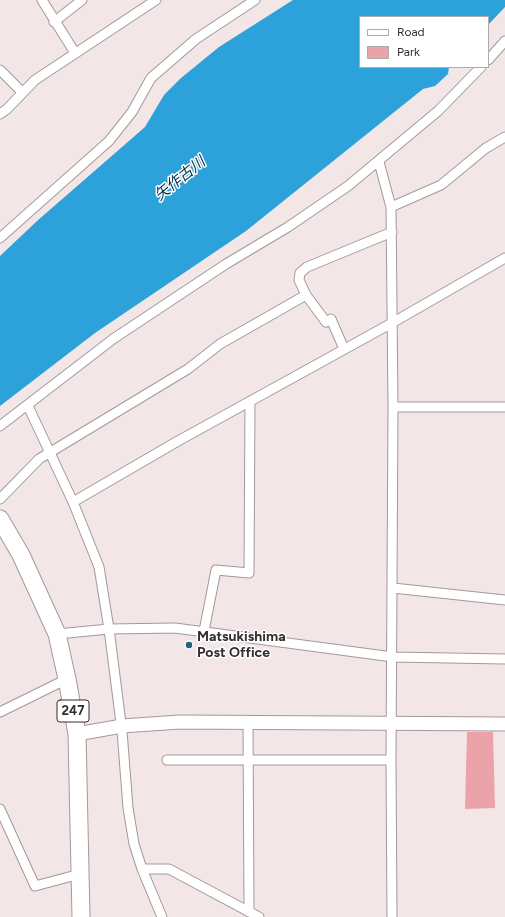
<!DOCTYPE html>
<html>
<head>
<meta charset="utf-8">
<style>
  body { margin:0 }
  #map { position:relative; width:505px; height:917px; overflow:hidden; background:#f3e6e6; font-family:Figtree,sans-serif }
  canvas { display:block }
  .legend { position:absolute; left:359px; top:16px; width:130px; height:52px; box-sizing:border-box; background:#fff; border:1px solid #adabac; margin:0; padding:5px 7px; list-style:none; font-size:12px; color:#332e2f }
  .legend li { display:flex; align-items:center; gap:8px; height:20px }
  .legend b { width:20px; border:1px solid #adabac }
</style>
</head>
<body>
<div id="map">
<canvas width="505" height="917"></canvas>
<ul class="legend">
<li><b style="height:5px;background:#fff"></b>Road</li>
<li><b style="height:11px;background:#eba3a9"></b>Park</li>
</ul>
</div>
<script>
const context = document.querySelector('canvas').getContext('2d');
context.lineJoin = 'round';
function fill(path, color) {
  context.fillStyle = color;
  context.fill(path, 'evenodd');
}
function toPath(rows) {
  const path = new Path2D();
  for (const r of rows) {
    path.moveTo(r[0], r[1]);
    for (let i = 2; i < r.length; i += 2) path.lineTo(r[i], r[i + 1]);
  }
  return path;
}
function stroke(path, color, width, dash) {
  context.strokeStyle = color;
  context.lineWidth = width;
  context.lineCap = dash ? 'butt' : 'round';
  context.setLineDash(dash || []);
  context.stroke(path);
}
function drawText(font, color, halo, rows, align = 'center') {
  context.font = font + ' Figtree,"Noto Sans JP",sans-serif';
  context.lineWidth = 3;
  context.setLineDash([]);
  context.textBaseline = 'middle';
  context.strokeStyle = halo;
  context.fillStyle = color;
  for (const [text, x, y, turn = 0] of rows) {
    context.save();
    context.translate(x, y);
    context.rotate((+turn || 0) * Math.PI / 180);
    context.textAlign = isNaN(turn) ? turn : align;
    if (halo) context.strokeText(text, 0, 0);
    context.fillText(text, 0, 0);
    context.restore();
  }
}
const green = toPath([
  [467,732,493,732,495,808,465,809]
]);
const water = toPath([
  [293,0,505,0,505,7,488,25,488,17,360,17,360,67,449,67,448,74,435,86,423,89,246,231,95,333,0,406,0,256,37,221,145,127,164,95,181,78,219,47]
]);
const street = toPath([
  [42,0,75,53],
  [54,22,82,0],
  [488,60,505,41],
  [0,70,22,92],
  [0,114,7,109,35,80,156,0],
  [379,162,391,207,393,407,391,760,392,917],
  [391,207,441,185,486,148,505,137],
  [0,238,109,141,132,112,151,78,196,39,255,0],
  [344,349,331,319,326,322,306,295,299,280,300,273,307,267,392,232],
  [28,406,73,502,99,567,109,629,122,731,128,808,134,844,142,869,162,917],
  [393,407,505,407],
  [0,426,113,339,226,264,288,227,348,186,438,111,481,67],
  [0,499,39,459,188,369,220,344,306,295],
  [73,502,178,441,392,323,505,258],
  [393,588,505,600],
  [204,631,216,570,249,573,250,402],
  [57,634,109,629,175,628,393,657,505,659],
  [0,712,67,679],
  [248,722,249,912],
  [167,760,391,760],
  [0,809,35,886,80,874],
  [142,869,169,869,259,917]
]);
const secondary = toPath([
  [77,734,122,726,180,722,505,724]
]);
const highway = toPath([
  [0,519,21,555,57,634,67,679,77,734,81,917]
]);
const markers = [
  [189,645,4,"#2b5e7b"]
];
const shields = [
  [73,711,32]
];
const shieldNames = [
  ["247",73,711]
];
const poiNames = [
  ["Matsukishima",197,637],
  ["Post Office",197,653]
];
const waterNames = [
  ["矢作古川",180,179,-39]
];
fill(green, '#eba3a9');
fill(water, '#2ca1da');
stroke(street, '#a49899', 11);
stroke(secondary, '#a49899', 15);
stroke(highway, '#a49899', 19);
stroke(street, '#fff', 9);
stroke(secondary, '#fff', 13);
stroke(highway, '#fff', 17);
for (const [x, y, r, color] of markers) {
  const dot = new Path2D();
  dot.arc(x, y, r, 0, 2 * Math.PI);
  context.fillStyle = color;
  context.fill(dot);
  stroke(dot, '#fff', 1.5);
}
for (const [x, y, w] of shields) {
  const box = new Path2D();
  box.roundRect(x - w / 2, y - 11, w, 22, 3);
  context.fillStyle = '#fff';
  context.fill(box);
  stroke(box, '#332e2f', 1);
}
drawText('bold 13px', '#332e2f', null, shieldNames);
drawText('bold 14px', '#332e2f', '#fff', poiNames, 'left');
drawText('italic 15px', '#003249', '#fff', waterNames);
</script>
</body>
</html>
